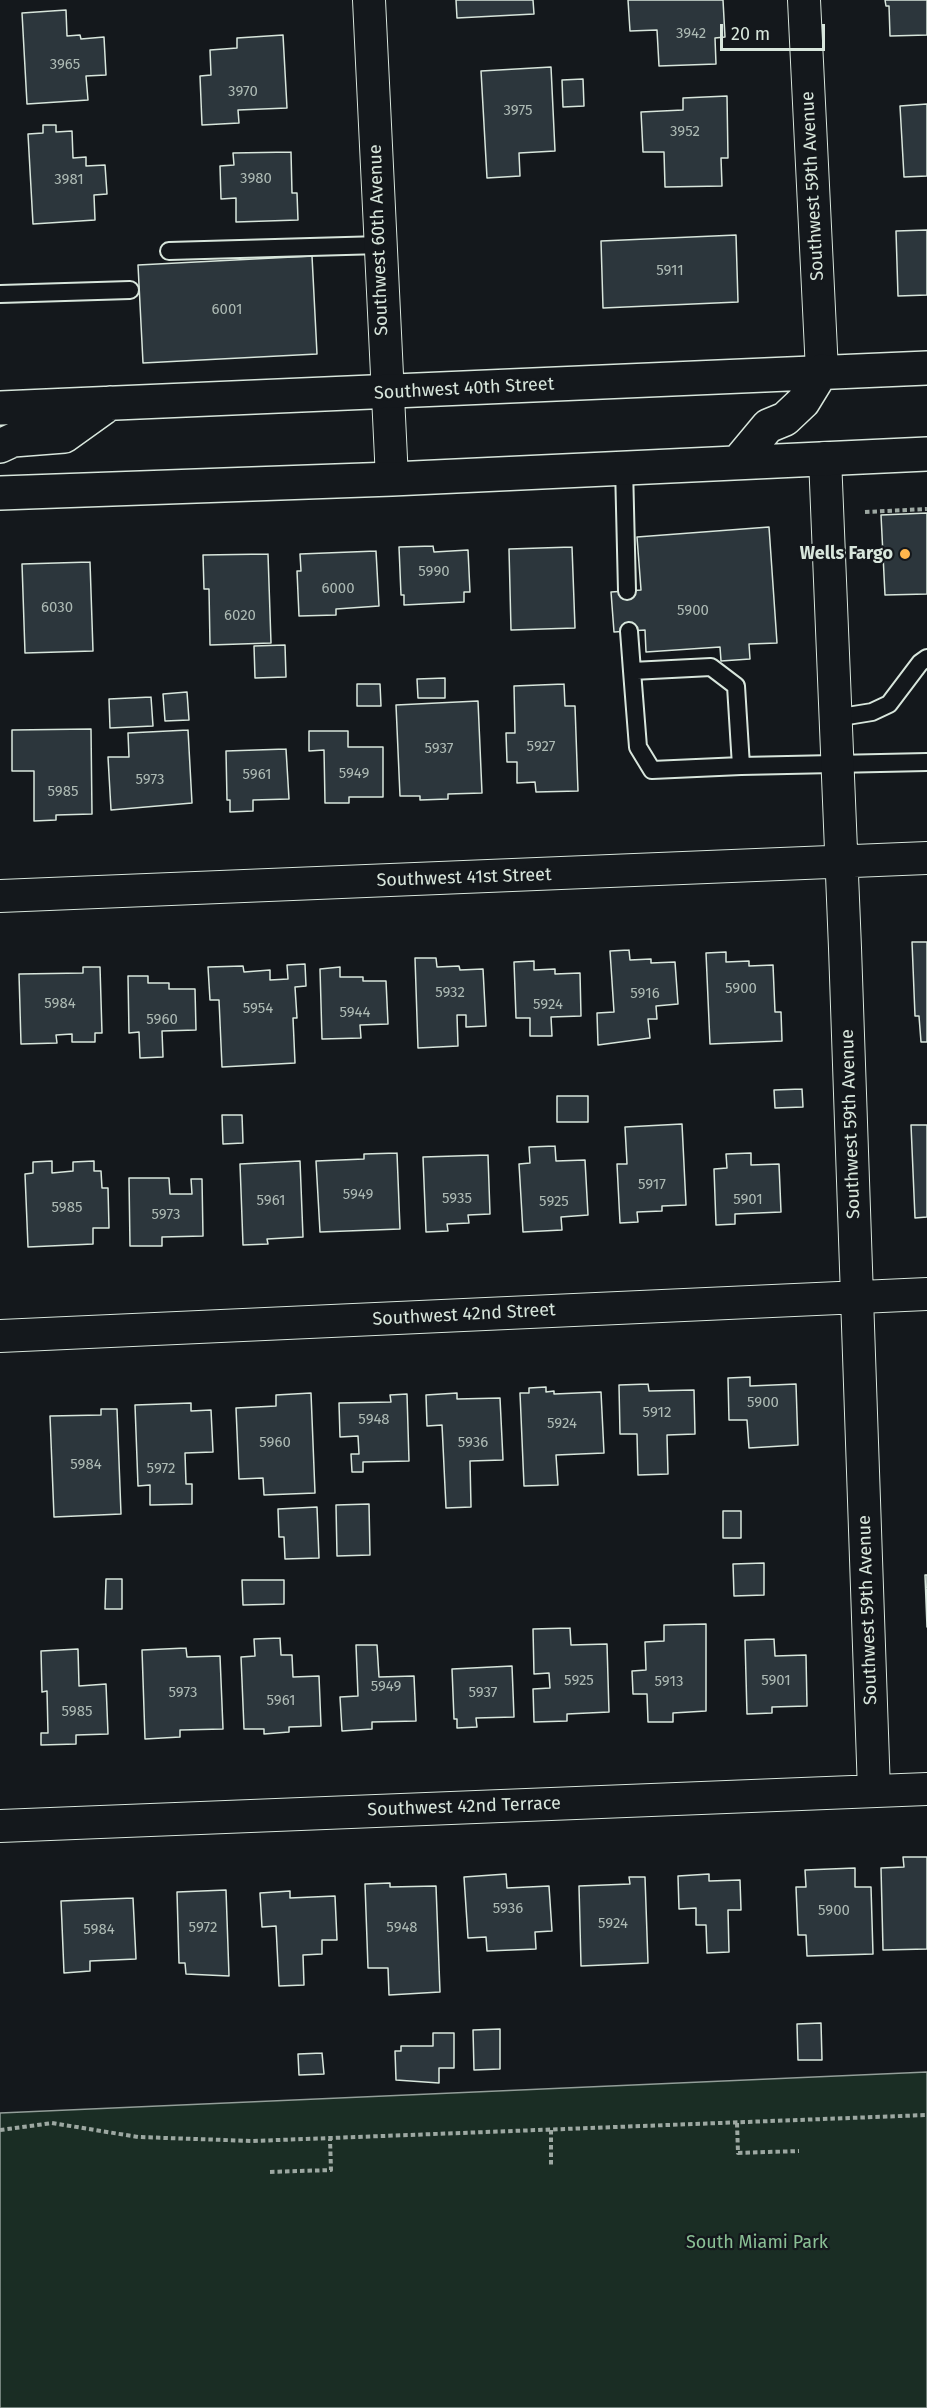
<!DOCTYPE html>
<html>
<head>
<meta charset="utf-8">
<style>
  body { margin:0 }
  #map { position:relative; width:927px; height:2408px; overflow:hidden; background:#14181c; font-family:"Fira Sans",sans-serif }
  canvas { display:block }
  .scale { position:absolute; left:720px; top:24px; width:105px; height:27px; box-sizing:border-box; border:3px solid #d8e6dc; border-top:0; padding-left:8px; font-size:18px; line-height:21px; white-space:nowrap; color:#d8e6dc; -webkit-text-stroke:4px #14181c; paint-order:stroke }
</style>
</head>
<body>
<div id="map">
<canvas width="927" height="2408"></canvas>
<div class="scale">20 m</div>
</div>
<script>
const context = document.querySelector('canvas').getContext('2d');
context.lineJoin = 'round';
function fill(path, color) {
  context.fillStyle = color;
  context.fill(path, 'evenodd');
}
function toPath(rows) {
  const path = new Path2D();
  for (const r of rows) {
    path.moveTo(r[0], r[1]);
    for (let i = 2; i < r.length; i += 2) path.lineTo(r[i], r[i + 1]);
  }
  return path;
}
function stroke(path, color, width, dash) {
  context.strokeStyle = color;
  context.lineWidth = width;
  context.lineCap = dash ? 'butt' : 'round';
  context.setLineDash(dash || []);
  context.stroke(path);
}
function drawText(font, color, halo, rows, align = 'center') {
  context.font = font + ' "Fira Sans",sans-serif';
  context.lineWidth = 4.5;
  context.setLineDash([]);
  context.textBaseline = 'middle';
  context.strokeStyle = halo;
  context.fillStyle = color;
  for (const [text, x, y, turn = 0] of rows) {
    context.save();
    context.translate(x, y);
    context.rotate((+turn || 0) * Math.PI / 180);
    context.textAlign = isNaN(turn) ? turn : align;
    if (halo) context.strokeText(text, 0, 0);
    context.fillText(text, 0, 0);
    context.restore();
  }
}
const green = toPath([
  [927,2072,927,2408,0,2408,0,2113,927,2072]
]);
const building = toPath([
  [456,0,533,0,534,14,457,18,456,0],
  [628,0,723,0,725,37,715,38,716,64,659,66,657,30,630,31,628,0],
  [885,0,927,0,927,35,890,36,889,6,886,6,885,0],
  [66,10,67,36,80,35,81,39,104,37,106,75,86,76,88,100,27,104,22,13,66,10],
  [283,35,287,108,238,110,239,123,202,125,200,76,211,75,210,50,237,48,237,38,283,35],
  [551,67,555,151,519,153,520,176,487,178,481,71,551,67],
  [583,79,584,106,563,107,562,80,583,79],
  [727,96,728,158,721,158,722,186,665,187,664,152,643,152,641,112,683,110,683,98,727,96],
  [927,104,927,176,904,177,900,106,927,104],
  [43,125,56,125,56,132,72,131,73,158,86,157,86,166,105,165,107,194,94,195,95,220,33,224,28,134,43,133,43,125],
  [291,152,292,193,297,193,298,220,236,222,236,198,221,199,220,166,234,165,233,153,291,152],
  [927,230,927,295,898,296,896,231,927,230],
  [736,235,738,302,603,308,601,241,736,235],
  [312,256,317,354,143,363,138,265,312,256],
  [927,513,927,594,885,595,881,515,927,513],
  [769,527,777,643,749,644,750,659,721,661,720,647,646,652,645,630,614,632,611,592,641,590,637,537,769,527],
  [433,546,434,552,468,550,470,592,464,592,464,602,404,605,404,595,401,595,399,547,433,546],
  [572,547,575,628,511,630,509,549,572,547],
  [376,551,379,606,336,609,336,615,299,616,297,571,301,571,300,554,376,551],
  [268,554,271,643,210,645,209,589,204,589,203,555,268,554],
  [90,562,93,651,25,653,22,564,90,562],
  [285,645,286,677,255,678,254,646,285,645],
  [445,678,445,698,418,698,417,679,445,678],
  [357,684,380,684,381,706,357,706,357,684],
  [564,684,565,706,575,706,578,791,536,792,535,782,517,783,517,762,507,762,506,733,515,733,514,686,564,684],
  [187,692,189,720,165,721,163,694,187,692],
  [151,697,153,726,110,728,109,699,151,697],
  [478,701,482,793,448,794,448,799,420,800,420,796,400,796,396,705,478,701],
  [91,729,92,814,56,815,56,820,34,821,34,771,12,771,12,730,91,729],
  [188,730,192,803,111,810,108,757,129,757,128,733,188,730],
  [309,731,348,731,348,747,383,747,383,797,349,797,349,803,325,803,324,750,309,751,309,731],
  [286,749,289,799,253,800,253,811,230,812,230,800,227,800,226,751,286,749],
  [912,942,927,942,927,1042,921,1042,919,1016,915,1016,912,942],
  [629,950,630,960,651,959,651,963,675,962,678,1004,656,1006,657,1019,648,1019,650,1038,598,1045,597,1013,614,1012,610,951,629,950],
  [726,952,726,962,749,961,749,966,773,965,775,1012,781,1012,782,1041,710,1044,706,953,726,952],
  [415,958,436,958,437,967,459,966,460,970,483,969,486,1026,466,1027,466,1015,457,1015,458,1046,418,1048,415,958],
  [534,961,534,970,555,969,555,974,580,973,581,1016,551,1017,552,1036,530,1036,530,1018,516,1018,514,962,534,961],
  [305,964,306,986,295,987,297,1018,293,1018,295,1063,222,1067,219,1000,210,1000,208,967,243,966,244,972,270,970,270,980,288,979,287,965,305,964],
  [83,967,100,967,102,1033,95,1033,95,1042,72,1042,72,1034,56,1035,57,1043,21,1044,19,974,83,973,83,967],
  [340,967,340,977,363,977,363,981,386,981,388,1024,360,1025,361,1038,322,1039,320,969,340,967],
  [128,976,148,976,148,983,169,983,169,989,195,989,196,1030,162,1031,163,1057,140,1058,139,1032,129,1033,128,976],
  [802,1089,803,1107,775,1108,774,1090,802,1089],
  [557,1096,588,1096,588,1122,557,1122,557,1096],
  [222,1115,242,1115,243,1143,223,1144,222,1115],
  [682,1124,686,1205,662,1206,662,1211,637,1212,638,1222,620,1223,617,1164,627,1164,625,1127,682,1124],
  [911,1125,927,1125,927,1217,915,1218,911,1125],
  [555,1146,556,1161,585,1160,588,1215,561,1217,562,1230,523,1232,519,1164,530,1163,529,1147,555,1146],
  [397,1153,400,1229,320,1232,316,1161,364,1159,364,1154,397,1153],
  [751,1153,751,1165,779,1164,781,1212,735,1214,735,1224,716,1225,714,1169,727,1168,726,1154,751,1153],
  [488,1155,490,1214,468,1215,469,1223,447,1224,448,1231,426,1232,423,1157,488,1155],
  [52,1161,52,1173,73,1171,73,1162,94,1161,94,1171,101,1171,102,1188,108,1188,109,1228,93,1228,93,1244,28,1247,25,1174,33,1173,33,1162,52,1161],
  [300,1161,303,1237,267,1239,268,1244,243,1245,240,1164,300,1161],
  [129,1178,169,1178,170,1194,192,1194,191,1179,202,1179,203,1236,162,1237,162,1246,130,1246,129,1178],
  [750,1377,750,1386,796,1384,798,1445,749,1448,747,1420,729,1420,728,1378,750,1377],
  [648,1384,649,1391,694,1390,695,1434,667,1435,668,1474,638,1475,637,1434,620,1434,619,1385,648,1384],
  [546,1387,546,1392,554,1391,554,1394,601,1392,604,1453,556,1455,558,1485,524,1486,520,1393,529,1393,529,1388,546,1387],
  [311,1393,315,1493,264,1495,263,1478,239,1479,236,1408,276,1406,276,1395,311,1393],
  [457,1393,457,1399,500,1398,503,1460,470,1461,471,1507,446,1508,442,1425,427,1426,426,1395,457,1393],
  [407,1394,409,1461,363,1462,363,1472,352,1472,351,1454,359,1454,358,1436,340,1437,339,1403,391,1402,390,1395,407,1394],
  [191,1403,191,1411,211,1410,213,1452,185,1453,186,1484,192,1484,192,1504,150,1505,150,1485,138,1486,135,1405,191,1403],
  [101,1409,117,1409,121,1514,54,1517,50,1416,101,1415,101,1409],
  [369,1504,370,1555,337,1556,336,1505,369,1504],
  [317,1507,319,1558,285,1559,284,1537,279,1537,278,1509,317,1507],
  [723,1511,741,1511,741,1538,723,1538,723,1511],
  [764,1563,764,1595,734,1596,733,1564,764,1563],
  [925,1575,927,1575,927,1627,925,1575],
  [106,1579,122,1579,122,1609,105,1609,106,1579],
  [242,1580,284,1580,284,1604,243,1605,242,1580],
  [706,1624,706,1711,673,1713,673,1722,648,1722,647,1694,633,1694,632,1671,646,1670,645,1642,664,1641,664,1625,706,1624],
  [570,1628,571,1645,607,1644,609,1712,567,1714,567,1721,534,1722,533,1689,550,1688,549,1673,534,1674,533,1629,570,1628],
  [280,1638,281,1655,292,1655,293,1677,319,1676,321,1726,289,1727,289,1732,264,1734,264,1729,244,1729,241,1657,255,1656,254,1639,280,1638],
  [774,1639,775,1656,806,1655,807,1706,772,1707,772,1713,747,1714,745,1640,774,1639],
  [356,1645,377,1645,379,1677,414,1676,416,1721,372,1722,372,1729,342,1731,340,1697,358,1696,356,1645],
  [186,1648,187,1657,220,1656,223,1729,180,1730,180,1737,145,1739,142,1650,186,1648],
  [78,1649,79,1686,106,1684,108,1734,76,1735,76,1744,41,1745,41,1733,48,1733,47,1691,42,1692,41,1651,78,1649],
  [512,1666,514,1717,476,1718,477,1727,457,1728,457,1719,454,1719,452,1669,512,1666],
  [903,1857,927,1857,927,1949,883,1950,881,1868,904,1867,903,1857],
  [855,1868,855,1887,871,1887,873,1954,807,1956,806,1935,798,1935,796,1887,806,1887,805,1870,855,1868],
  [506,1874,507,1888,549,1886,552,1931,535,1932,536,1949,487,1951,486,1937,468,1938,464,1877,506,1874],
  [709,1874,709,1881,740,1880,741,1910,728,1910,729,1952,707,1953,706,1925,696,1925,696,1908,679,1909,678,1876,709,1874],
  [629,1877,645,1877,648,1963,581,1966,579,1886,630,1884,629,1877],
  [390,1883,390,1887,436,1886,440,1992,389,1995,388,1968,368,1968,365,1884,390,1883],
  [226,1890,229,1976,186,1974,185,1963,179,1963,177,1892,226,1890],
  [290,1891,290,1898,335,1896,337,1940,322,1940,322,1954,303,1955,304,1985,279,1986,276,1926,262,1927,260,1893,290,1891],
  [133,1898,136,1959,90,1961,90,1971,64,1973,61,1901,133,1898],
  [821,2023,822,2060,798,2060,797,2024,821,2023],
  [500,2029,500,2069,474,2070,473,2030,500,2029],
  [433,2033,454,2033,454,2068,439,2068,439,2083,396,2080,395,2051,401,2051,401,2046,433,2046,433,2033],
  [322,2053,324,2074,299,2075,298,2054,322,2053]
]);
const path = toPath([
  [865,512,927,509],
  [737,2123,738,2153,799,2151],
  [0,2130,52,2123,138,2137,253,2141,927,2115],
  [551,2130,551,2167],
  [270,2172,331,2170,330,2139]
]);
const service = toPath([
  [169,251,381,245],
  [0,294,130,290],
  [624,467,627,591],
  [629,631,632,671,638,747,652,770,741,766,736,686,711,667,632,671],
  [835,718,872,712,889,704,920,663,927,658],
  [741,766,927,762]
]);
const minor = toPath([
  [369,0,392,479],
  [804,0,822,371],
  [825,458,845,948,874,1791],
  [0,896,927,858],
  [0,1336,927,1294],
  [0,1826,927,1789]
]);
const primary = toPath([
  [0,408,927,368],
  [0,446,13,440,64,436,110,403],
  [738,462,768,426,785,419,803,402,822,371],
  [0,493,392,479,927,454]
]);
const markers = [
  [905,554,6,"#ffb74d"]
];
const numberNames = [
  ["3942",691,34],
  ["3965",65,65],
  ["3970",243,92],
  ["3975",518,111],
  ["3952",685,132],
  ["3980",256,179],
  ["3981",69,180],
  ["5911",670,271],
  ["6001",227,310],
  ["5990",434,572],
  ["6000",338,589],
  ["6030",57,608],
  ["5900",693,611],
  ["6020",240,616],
  ["5927",541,747],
  ["5937",439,749],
  ["5949",354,774],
  ["5961",257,775],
  ["5973",150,780],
  ["5985",63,792],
  ["5900",741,989],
  ["5932",450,993],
  ["5916",645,994],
  ["5984",60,1004],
  ["5924",548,1005],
  ["5954",258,1009],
  ["5944",355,1013],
  ["5960",162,1020],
  ["5917",652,1185],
  ["5949",358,1195],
  ["5935",457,1199],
  ["5901",748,1200],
  ["5961",271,1201],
  ["5925",554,1202],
  ["5985",67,1208],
  ["5973",166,1215],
  ["5900",763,1403],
  ["5912",657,1413],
  ["5948",374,1420],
  ["5924",562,1424],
  ["5960",275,1443],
  ["5936",473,1443],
  ["5984",86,1465],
  ["5972",161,1469],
  ["5925",579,1681],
  ["5901",776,1681],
  ["5913",669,1682],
  ["5949",386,1687],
  ["5973",183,1693],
  ["5937",483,1693],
  ["5961",281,1701],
  ["5985",77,1712],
  ["5936",508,1909],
  ["5900",834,1911],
  ["5924",613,1924],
  ["5972",203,1928],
  ["5948",402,1928],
  ["5984",99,1930]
];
const streetNames = [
  ["Southwest 59th Avenue",813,186,-93],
  ["Southwest 60th Avenue",379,240,-92],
  ["Southwest 40th Street",464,389,-3],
  ["Southwest 41st Street",464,878,-2],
  ["Southwest 59th Avenue",851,1124,-92],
  ["Southwest 42nd Street",464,1315,-3],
  ["Southwest 59th Avenue",868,1610,-92],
  ["Southwest 42nd Terrace",464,1807,-2]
];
const poiNames = [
  ["Wells Fargo",893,554]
];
const parkNames = [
  ["South Miami Park",757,2243]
];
fill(green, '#1a2d24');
stroke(green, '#939e99', 1.5);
fill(building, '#2c363c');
stroke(building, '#d8e6dc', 1.5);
stroke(service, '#d8e6dc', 20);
stroke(minor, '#d8e6dc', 34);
stroke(primary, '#d8e6dc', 36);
stroke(path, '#9da8a2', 4, [4.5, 3]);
stroke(service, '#14181c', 16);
stroke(minor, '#14181c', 32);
stroke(primary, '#14181c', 33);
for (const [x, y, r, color] of markers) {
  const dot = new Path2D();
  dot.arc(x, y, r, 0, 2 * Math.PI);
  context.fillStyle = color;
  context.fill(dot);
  stroke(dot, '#14181c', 2);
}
drawText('15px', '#adbab4', null, numberNames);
drawText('18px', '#d8e6dc', '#14181c', streetNames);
drawText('bold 18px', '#d8e6dc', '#14181c', poiNames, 'right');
drawText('18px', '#8ac095', '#14181c', parkNames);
</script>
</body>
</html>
